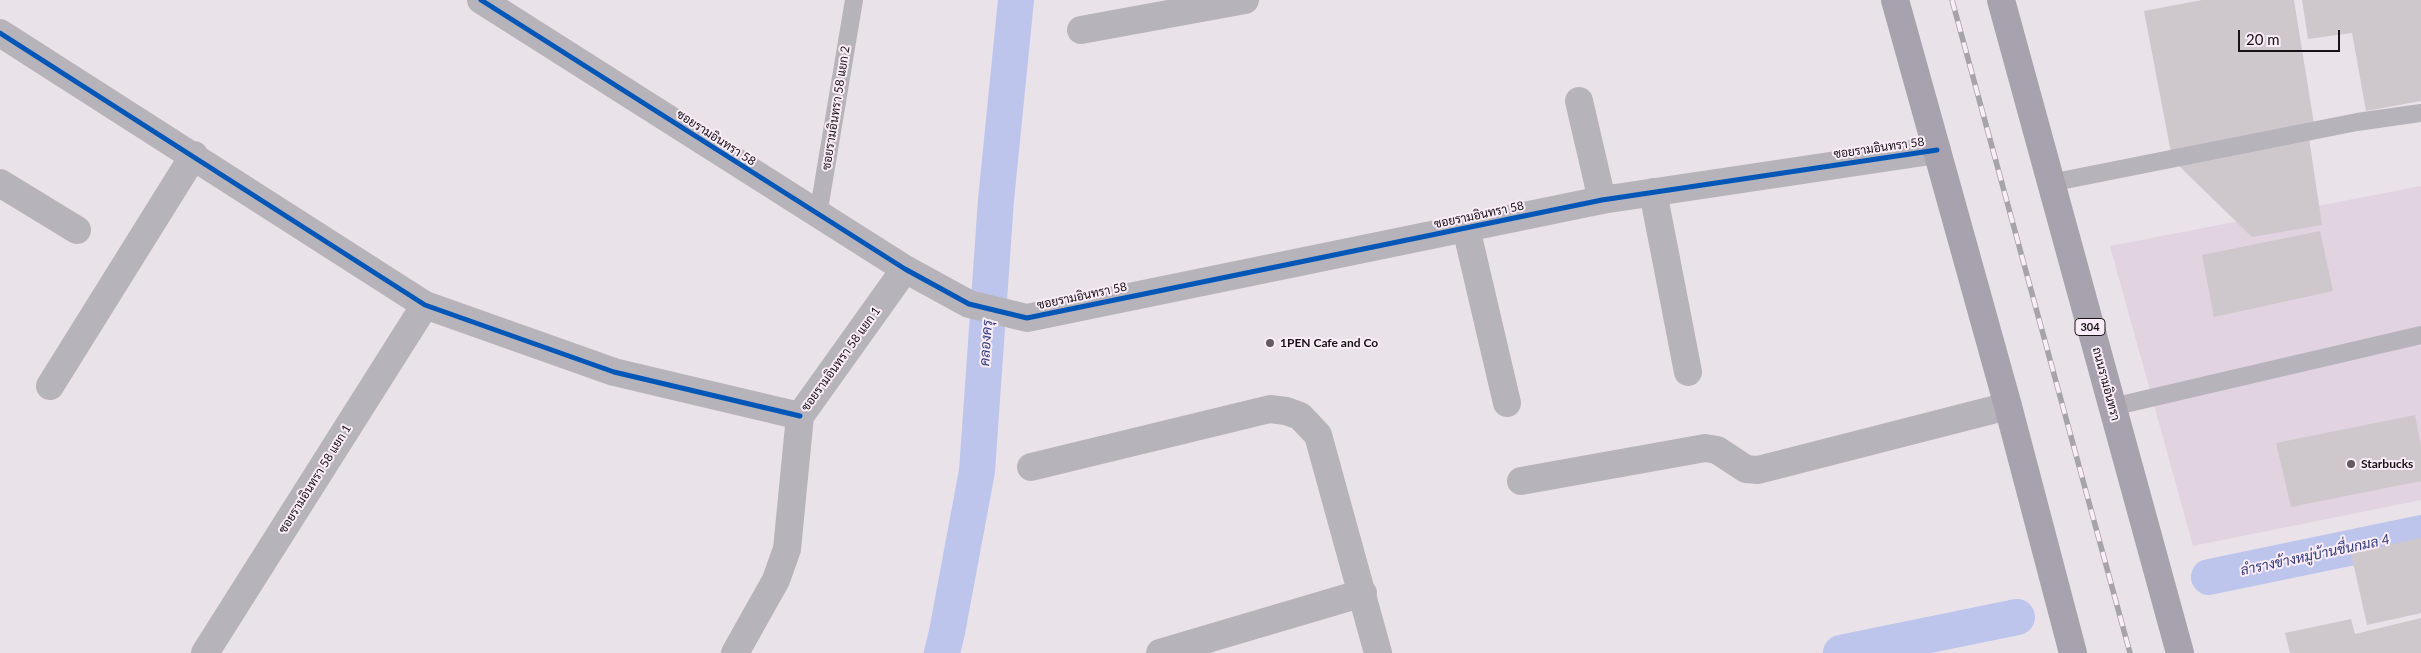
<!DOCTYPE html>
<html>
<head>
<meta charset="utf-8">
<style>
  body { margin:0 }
  #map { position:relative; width:2421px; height:653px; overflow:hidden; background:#eae2e9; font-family:Lato,sans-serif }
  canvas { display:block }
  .scale { position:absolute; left:2238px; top:30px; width:102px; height:22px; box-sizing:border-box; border:2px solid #171317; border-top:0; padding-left:6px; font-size:15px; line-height:18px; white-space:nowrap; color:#171317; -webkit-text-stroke:4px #faecf8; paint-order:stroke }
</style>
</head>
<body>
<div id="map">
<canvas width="2421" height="653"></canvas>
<div class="scale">20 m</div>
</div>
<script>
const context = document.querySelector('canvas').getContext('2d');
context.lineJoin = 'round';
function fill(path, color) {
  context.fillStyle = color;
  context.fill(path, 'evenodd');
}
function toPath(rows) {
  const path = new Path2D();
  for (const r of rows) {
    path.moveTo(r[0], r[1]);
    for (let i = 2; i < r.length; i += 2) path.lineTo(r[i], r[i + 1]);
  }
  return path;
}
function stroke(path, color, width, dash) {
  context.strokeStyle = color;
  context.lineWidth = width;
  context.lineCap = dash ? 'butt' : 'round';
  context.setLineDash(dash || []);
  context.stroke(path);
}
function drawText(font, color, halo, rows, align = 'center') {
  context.font = font + ' Lato,Sarabun,sans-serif';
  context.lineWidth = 4;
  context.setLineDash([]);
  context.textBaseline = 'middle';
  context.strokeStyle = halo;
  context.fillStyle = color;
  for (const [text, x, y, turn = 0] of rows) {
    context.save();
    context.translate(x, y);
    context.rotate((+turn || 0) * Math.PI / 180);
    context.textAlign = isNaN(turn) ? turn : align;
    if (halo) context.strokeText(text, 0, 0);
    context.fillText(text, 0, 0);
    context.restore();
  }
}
const built = toPath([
  [2421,186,2421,500,2193,546,2110,246]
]);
const canal = toPath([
  [2209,577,2421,533],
  [942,653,947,632,977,471,996,200,1016,0],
  [1841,653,2017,617]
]);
const building = toPath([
  [2202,0,2294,0,2314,124,2171,153,2144,11],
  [2302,0,2421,0,2421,101,2366,111,2352,33,2308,39],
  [2309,138,2322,225,2252,237,2176,163],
  [2320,231,2333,291,2214,317,2202,255],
  [2415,415,2421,447,2421,481,2291,507,2276,443],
  [2421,538,2421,613,2367,625,2351,553],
  [2421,618,2421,653,2290,653,2285,633,2351,619,2355,634]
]);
const service = toPath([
  [2050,183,2357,122,2421,113],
  [818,215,854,0],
  [2112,407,2421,335]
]);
const minor = toPath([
  [481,0,905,269,969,304,1027,318,1602,200,1937,150],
  [1081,30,1245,0],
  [0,33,425,305,614,372,800,416],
  [1579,101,1602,200],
  [0,183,77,230],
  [1653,192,1688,372],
  [1466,228,1507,403],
  [50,386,194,155],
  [1031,467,1270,409,1286,411,1300,416,1318,435,1378,653],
  [1521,481,1705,448,1717,450,1746,469,1758,470,2008,406],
  [205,653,425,305],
  [735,653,776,580,787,549,800,416,905,269],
  [1160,653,1363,593]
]);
const primary = toPath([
  [1895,0,2008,406,2073,653],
  [2001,0,2180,653]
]);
const rail = toPath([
  [1952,0,2130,653]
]);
const cycleway = toPath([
  [481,0,905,269,969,304,1027,318,1602,200,1937,150],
  [0,33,425,305,614,372,800,416]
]);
const markers = [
  [1270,343,5,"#615b60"],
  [2351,464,5,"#615b60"]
];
const shields = [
  [2090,327,30]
];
const shieldNames = [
  ["304",2090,327]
];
const streetNames = [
  ["ซอยรามอินทรา 58 แยก 2",836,108,-81],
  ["ซอยรามอินทรา 58",716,138,33],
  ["ซอยรามอินทรา 58",1879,148,-8],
  ["ซอยรามอินทรา 58",1479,215,-12],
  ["ซอยรามอินทรา 58",1082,296,-12],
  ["ซอยรามอินทรา 58 แยก 1",841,359,-54],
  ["ถนนรามอินทรา",2106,384,75],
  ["ซอยรามอินทรา 58 แยก 1",315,479,-58]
];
const poiNames = [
  ["1PEN Cafe and Co",1280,343],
  ["Starbucks",2361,464]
];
const waterNames = [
  ["คลองครุ",986,343,-86],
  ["ลำรางข้างหมู่บ้านชื่นกมล 4",2315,555,-12]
];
fill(built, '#e1d3df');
stroke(canal, '#bdc5ec', 36);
fill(building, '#cec8cc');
stroke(service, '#b7b3bb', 18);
stroke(minor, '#b7b3bb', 28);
stroke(primary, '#a8a2ae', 28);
stroke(rail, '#a7a3a8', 5.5);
stroke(rail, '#faecf8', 4, [11]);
stroke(cycleway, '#0057b8', 5);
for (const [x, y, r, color] of markers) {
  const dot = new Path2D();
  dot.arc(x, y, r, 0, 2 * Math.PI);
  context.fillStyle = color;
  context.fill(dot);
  stroke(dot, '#faecf8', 2);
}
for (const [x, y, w] of shields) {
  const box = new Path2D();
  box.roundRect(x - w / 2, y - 8.5, w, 17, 4);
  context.fillStyle = '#faecf8';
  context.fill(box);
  stroke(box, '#171317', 1);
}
drawText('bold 11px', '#171317', null, shieldNames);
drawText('12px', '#171317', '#faecf8', streetNames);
drawText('bold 12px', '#171317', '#faecf8', poiNames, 'left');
drawText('italic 14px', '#303c7b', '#faecf8', waterNames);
</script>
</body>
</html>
